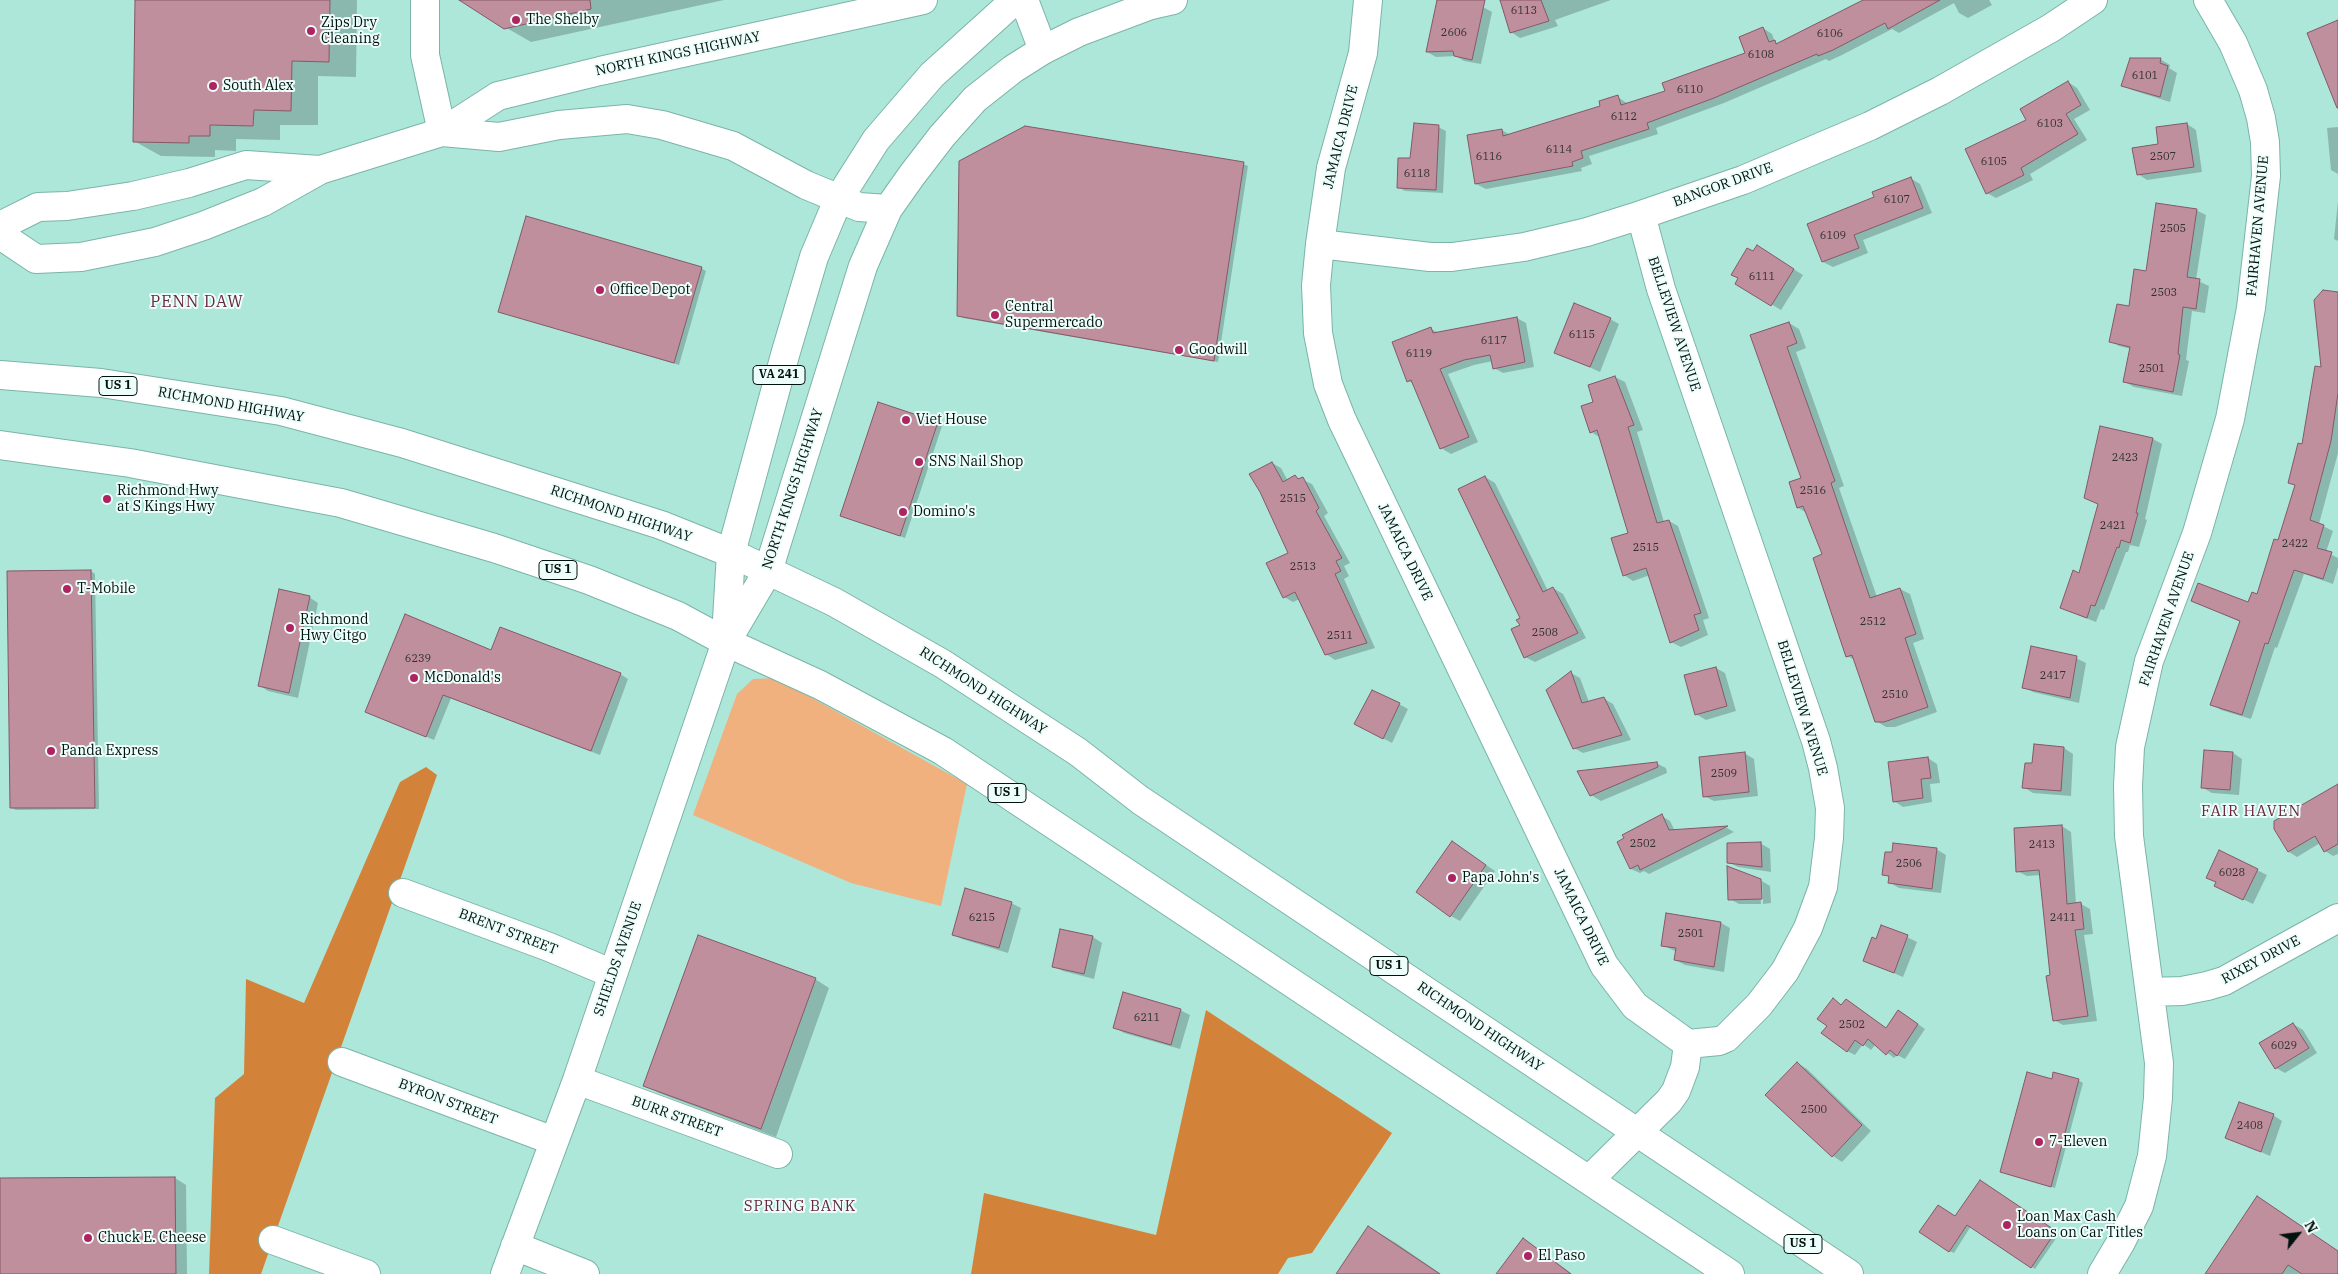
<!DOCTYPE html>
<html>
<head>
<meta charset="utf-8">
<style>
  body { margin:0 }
  #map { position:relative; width:2338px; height:1274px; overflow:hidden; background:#ade7da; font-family:"IBM Plex Serif",serif }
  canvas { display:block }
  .north { position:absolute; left:2273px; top:1209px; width:50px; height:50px; -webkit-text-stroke:4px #edfefa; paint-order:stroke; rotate:61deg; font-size:14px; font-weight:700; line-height:20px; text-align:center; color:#00120e }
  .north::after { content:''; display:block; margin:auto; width:18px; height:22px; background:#00120e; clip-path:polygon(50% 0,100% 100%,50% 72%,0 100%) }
</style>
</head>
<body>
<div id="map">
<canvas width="2338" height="1274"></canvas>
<div class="north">N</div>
</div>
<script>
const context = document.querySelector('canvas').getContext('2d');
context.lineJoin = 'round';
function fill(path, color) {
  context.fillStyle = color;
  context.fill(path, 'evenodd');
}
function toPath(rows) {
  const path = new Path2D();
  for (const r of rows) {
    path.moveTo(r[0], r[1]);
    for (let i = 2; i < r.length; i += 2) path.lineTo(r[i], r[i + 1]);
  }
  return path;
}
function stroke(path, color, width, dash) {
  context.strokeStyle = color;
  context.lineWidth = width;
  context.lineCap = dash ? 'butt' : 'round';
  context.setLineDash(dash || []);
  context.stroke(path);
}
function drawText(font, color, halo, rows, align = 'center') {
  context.font = font + ' "IBM Plex Serif",serif';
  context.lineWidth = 4;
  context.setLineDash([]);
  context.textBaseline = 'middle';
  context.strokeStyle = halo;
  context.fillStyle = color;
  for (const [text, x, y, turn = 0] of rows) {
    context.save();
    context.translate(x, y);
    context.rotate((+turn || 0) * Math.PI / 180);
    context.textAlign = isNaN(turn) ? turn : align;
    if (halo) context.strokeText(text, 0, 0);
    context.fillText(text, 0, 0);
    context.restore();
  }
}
const green = toPath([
  [776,678,967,784,941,906,851,883,693,815,737,694,753,679]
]);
const forest = toPath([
  [426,767,437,775,261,1274,209,1274,215,1098,244,1074,246,979,304,1003,400,782],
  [1206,1010,1392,1133,1312,1253,1288,1258,1278,1274,971,1274,984,1193,1156,1235]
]);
const shadow = toPath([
  [136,0,357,0,356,77,318,76,318,125,280,125,280,140,236,139,236,151,215,150,215,157,161,156,134,141],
  [480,0,724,0,531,42,505,27],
  [1438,0,1453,0,1483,7,1492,12,1481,64,1464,61,1456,56,1436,57,1427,52],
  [1501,0,1611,0,1555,20,1558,26,1520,38,1511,32],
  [1865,0,1989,0,1992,5,1968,18,1959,13,1954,3,1899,33,1892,29,1842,55,1829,61,1826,59,1724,103,1656,128,1658,134,1589,156,1592,164,1581,168,1582,171,1486,189,1476,184,1502,130,1510,135,1601,106,1618,97,1628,104,1666,92,1746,54,1763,28,1772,34,1775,42,1779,44],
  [2160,59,2170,65,2169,68,2177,73,2170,102,2132,90,2122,85],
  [2068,82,2077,88,2090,110,2074,119,2087,140,2030,174,2033,180,1996,198,1987,193,2028,120],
  [2187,124,2196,130,2202,172,2147,180,2138,174,2160,145],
  [1438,127,1446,131,1443,193,1405,191,1398,187,1412,160],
  [2338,127,2338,174,2331,170,2327,128],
  [1243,164,1248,166,1218,362,963,318,958,315],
  [1910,178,1920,184,1932,213,1863,240,1868,253,1833,267,1823,262,1808,224,1875,198],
  [2338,201,2338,241,2334,239],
  [2196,210,2206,215,2196,280,2209,286,2205,313,2192,311,2186,360,2189,361,2182,396,2134,387,2125,382,2131,349,2119,346,2110,341,2147,273],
  [1766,252,1803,275,1781,310,1736,283,1753,253],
  [701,268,706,271,679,365,500,312],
  [2338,293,2338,453,2319,524,2333,531,2326,552,2338,558,2338,567,2333,584,2304,574,2277,648,2275,647,2251,719,2221,710,2212,704,2241,622,2192,601,2249,604,2258,596,2279,542,2296,486,2290,482,2303,445,2322,369],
  [1517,318,1526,323,1534,367,1503,373,1494,368,1493,361,1474,365,1448,374,1478,442,1451,454,1441,448,1414,384,1408,381,1431,329,1439,333],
  [1610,319,1619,324,1600,372,1556,352],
  [1789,323,1799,329,1806,348,1796,352,1844,486,1839,488,1877,597,1900,589,1910,594,1924,639,1913,643,1937,712,1895,727,1886,727,1876,721,1855,660,1847,656,1823,555,1807,513,1798,508,1802,478,1752,336],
  [1615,377,1625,382,1643,430,1637,432,1664,522,1669,521,1678,526,1709,618,1703,620,1708,635,1681,647,1671,642,1650,575,1633,581,1624,575,1629,534,1601,438,1591,432,1594,403],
  [879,404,942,426,905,538,841,515],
  [2153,439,2162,444,2145,519,2147,520,2139,547,2130,545,2128,552,2126,552,2104,610,2101,609,2096,622,2070,612,2061,607],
  [1272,463,1281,468,1288,481,1295,477,1312,484,1328,513,1324,516,1350,563,1344,566,1349,576,1344,579,1375,648,1335,660,1326,654,1300,599,1293,602,1284,597,1290,554],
  [1485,477,1495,483,1548,591,1553,588,1563,594,1586,638,1535,662,1525,657,1522,619],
  [91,571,95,574,99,809,16,810,12,808],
  [309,597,318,603,298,698,268,691,259,685],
  [492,651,620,674,628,679,600,755,451,698,434,740,367,712],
  [2076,658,2086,663,2079,703,2033,692,2023,687],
  [1716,668,1725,673,1736,711,1706,720,1696,714],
  [1571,673,1580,678,1589,702,1603,698,1613,704,1631,740,1583,753,1574,748],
  [1399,704,1408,709,1392,743,1365,729],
  [2035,746,2064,748,2073,754,2071,796,2033,793,2023,787,2034,765],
  [1744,753,1754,759,1758,796,1714,801,1704,796],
  [2233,753,2242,759,2239,795,2212,793,2203,788],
  [1928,758,1937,764,1940,783,1930,784,1932,802,1903,807,1894,801],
  [1656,763,1666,768,1667,773,1601,801,1591,795],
  [2338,786,2338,854,2333,856,2325,851,2320,843,2297,857,2289,852],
  [1662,816,1670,821,1675,831,1727,828,1734,832,1649,874,1644,871,1640,873,1631,869,1619,842],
  [2062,826,2071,832,2076,904,2081,904,2090,909,2093,934,2084,935,2097,1021,2063,1025,2054,1020,2041,875,2027,876,2017,871],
  [1760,843,1770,849,1771,872,1738,867,1728,862],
  [1461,848,1495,871,1460,921,1451,916],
  [1936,849,1946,855,1941,893,1899,888,1889,882,1890,878,1884,874],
  [2220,852,2267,875,2253,904,2215,886,2217,883,2208,878],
  [1760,880,1761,904,1739,904,1730,899],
  [1762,881,1770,886,1771,903,1763,904],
  [1011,903,1021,908,1008,953,962,939,953,934],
  [1721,923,1730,928,1724,972,1685,965,1675,960,1677,952,1662,945],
  [1093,937,1102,943,1094,979,1063,971,1053,966],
  [1907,937,1917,942,1903,977,1865,961,1877,940],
  [815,979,829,988,776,1137,659,1093,645,1085],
  [1842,1006,1887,1029,1899,1011,1925,1029,1905,1059,1897,1055,1894,1058,1876,1044,1871,1050,1863,1044,1855,1055,1847,1051],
  [1180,1010,1190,1015,1180,1049,1124,1033,1114,1027],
  [2293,1024,2303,1030,2317,1053,2285,1073,2276,1068],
  [1797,1063,1807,1069,1871,1131,1842,1162,1833,1156,1767,1095],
  [2053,1080,2078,1080,2083,1083,2055,1188,2001,1172],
  [2273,1115,2282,1121,2270,1156,2227,1137],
  [175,1178,186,1185,187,1274,0,1274,0,1180],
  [1984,1184,2059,1234,2035,1269,1971,1226,1954,1253,1949,1251,1956,1218],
  [2276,1209,2338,1251,2338,1274,2206,1274],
  [1369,1227,1396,1243,1441,1274,1337,1274],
  [1523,1240,1537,1248,1572,1274,1498,1274]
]);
const building = toPath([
  [135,0,330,0,329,62,292,61,291,111,254,110,253,126,210,125,210,136,189,136,189,143,133,142,135,0],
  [459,0,590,0,591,9,504,29,459,0],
  [1437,0,1485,0,1472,60,1454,56,1453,51,1426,52,1437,0],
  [1500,0,1541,0,1549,21,1510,33,1500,0],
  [1863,0,1940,0,1888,29,1885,23,1833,50,1818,56,1817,54,1714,98,1647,123,1649,129,1581,151,1583,158,1572,162,1573,166,1475,184,1467,135,1502,129,1503,136,1600,106,1599,101,1618,95,1621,105,1665,91,1662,83,1745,53,1739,37,1763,27,1769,42,1775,40,1776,44,1863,0],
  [2338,20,2338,108,2337,108,2307,33,2338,20],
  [2130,58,2161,58,2160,63,2168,66,2160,97,2121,86,2130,58],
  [2068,81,2081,105,2066,114,2078,134,2021,168,2024,175,1986,194,1965,149,2026,120,2020,109,2068,81],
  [1414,123,1439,125,1436,190,1397,188,1398,158,1410,158,1414,123],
  [2187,123,2194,167,2137,175,2132,148,2158,144,2156,127,2187,123],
  [1025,126,1244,162,1214,361,957,316,959,161,1025,126],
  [1911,177,1923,208,1854,235,1859,248,1822,262,1807,224,1874,197,1872,192,1911,177],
  [2156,203,2197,209,2187,277,2200,279,2196,309,2183,307,2178,354,2180,355,2173,392,2123,382,2130,347,2109,342,2117,304,2129,306,2134,269,2146,271,2156,203],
  [526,216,702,267,674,363,498,312,526,216],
  [1757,245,1794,269,1771,306,1735,284,1738,278,1731,275,1747,248,1753,251,1757,245],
  [2323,290,2338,292,2338,393,2331,441,2310,520,2324,525,2317,548,2332,552,2323,579,2294,570,2268,644,2265,643,2242,715,2210,705,2240,621,2191,601,2198,583,2248,602,2252,592,2257,594,2274,539,2278,540,2295,485,2288,483,2298,443,2302,444,2315,366,2321,367,2314,300,2323,290],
  [1574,303,1611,318,1590,367,1554,353,1574,303],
  [1517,317,1525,362,1493,369,1490,355,1464,360,1440,369,1469,437,1440,449,1411,380,1407,382,1392,342,1431,327,1433,333,1517,317],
  [1789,322,1797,343,1787,347,1835,481,1831,483,1870,598,1900,588,1916,634,1905,638,1928,707,1884,722,1875,722,1852,655,1846,657,1813,558,1822,554,1803,506,1797,508,1789,482,1801,478,1750,335,1789,322],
  [1615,376,1634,425,1628,427,1657,523,1669,520,1701,613,1694,615,1699,630,1670,643,1646,568,1623,576,1611,538,1628,533,1597,430,1590,433,1581,406,1593,402,1588,385,1615,376],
  [878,402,938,422,900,536,840,516,878,402],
  [2100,426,2153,438,2136,513,2138,513,2130,543,2121,540,2119,548,2117,547,2095,606,2091,605,2087,618,2060,608,2073,570,2079,573,2098,504,2084,498,2100,426],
  [1272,462,1283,482,1295,475,1298,479,1303,477,1319,508,1316,511,1342,558,1336,561,1341,571,1335,574,1367,643,1325,655,1295,592,1283,598,1266,563,1288,553,1260,492,1249,474,1272,462],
  [1485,476,1543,592,1553,587,1578,633,1524,658,1511,629,1520,625,1516,620,1520,618,1458,489,1485,476],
  [91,570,95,808,10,808,7,571,91,570],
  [279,589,310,596,289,693,258,686,279,589],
  [405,614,491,650,500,627,621,673,591,751,443,695,426,737,365,712,405,614],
  [2031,646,2077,656,2070,698,2022,688,2031,646],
  [1716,667,1727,706,1695,715,1684,675,1716,667],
  [1571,671,1582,703,1604,697,1622,735,1573,749,1546,690,1571,671],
  [1372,690,1400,703,1383,739,1354,724,1372,690],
  [2034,744,2064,747,2061,791,2022,788,2025,763,2032,763,2034,744],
  [2204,750,2233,752,2230,790,2201,788,2204,750],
  [1745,752,1749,792,1703,797,1699,757,1745,752],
  [1928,757,1931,778,1921,779,1923,798,1893,802,1888,762,1928,757],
  [1657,762,1658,767,1590,796,1577,771,1657,762],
  [2338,784,2338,844,2324,852,2315,836,2288,852,2274,829,2274,821,2338,784],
  [1662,814,1669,830,1728,826,1640,870,1638,865,1630,869,1617,842,1624,838,1622,835,1662,814],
  [2062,825,2067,904,2081,902,2084,929,2075,930,2088,1016,2053,1021,2046,976,2050,975,2039,870,2016,872,2014,828,2062,825],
  [1452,841,1486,865,1450,917,1416,892,1452,841],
  [1761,842,1762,867,1727,863,1727,843,1761,842],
  [1893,843,1937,848,1932,889,1888,883,1889,876,1882,875,1885,852,1892,852,1893,843],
  [2219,850,2258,869,2243,900,2214,886,2216,882,2206,878,2219,850],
  [1727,866,1761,879,1762,899,1728,900,1727,866],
  [965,888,1012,902,999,948,952,935,965,888],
  [1666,913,1721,922,1714,967,1674,960,1676,948,1661,946,1666,913],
  [1881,925,1908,935,1894,973,1863,961,1872,937,1876,939,1881,925],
  [1060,929,1093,936,1084,974,1052,967,1060,929],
  [698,935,816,978,761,1129,643,1086,698,935],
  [1123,992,1181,1009,1171,1045,1113,1028,1123,992],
  [1833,998,1841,1005,1846,999,1886,1028,1898,1010,1918,1024,1897,1056,1890,1050,1886,1055,1868,1039,1863,1046,1855,1040,1847,1052,1821,1033,1827,1026,1817,1019,1833,998],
  [2293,1023,2309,1048,2275,1069,2259,1043,2293,1023],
  [1797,1062,1862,1125,1832,1157,1765,1095,1797,1062],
  [2027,1072,2052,1079,2053,1072,2079,1079,2051,1187,2000,1172,2027,1072],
  [2239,1102,2274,1114,2261,1152,2225,1138,2239,1102],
  [175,1177,176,1274,0,1274,0,1178,175,1177],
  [1980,1180,2056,1231,2031,1268,1967,1225,1949,1252,1919,1232,1938,1205,1955,1216,1980,1180],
  [2257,1196,2338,1251,2338,1274,2302,1274,2288,1265,2282,1274,2205,1274,2257,1196],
  [1368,1226,1440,1274,1336,1274,1368,1226],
  [1523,1238,1571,1274,1496,1274,1523,1238]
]);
const minor = toPath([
  [425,0,425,55,442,132],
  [1024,0,1043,50],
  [1368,0,1363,53,1331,168,1320,244,1316,285,1318,333,1328,384,1342,420,1604,965,1635,1006,1688,1044],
  [1641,215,1661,289,1816,741,1823,768,1830,808,1829,838,1823,887,1808,928,1785,971,1759,1005,1726,1038,1719,1041,1688,1044],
  [1320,244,1430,257,1452,257,1524,247,1587,232,1641,215,1743,180,1870,126,1940,91,2051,28,2093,0],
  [403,893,549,947,613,974],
  [2150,992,2182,991,2207,986,2224,981,2338,918],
  [342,1062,554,1141],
  [577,1080,778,1154],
  [1589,1180,1669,1101,1676,1091,1685,1067,1688,1044],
  [273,1240,366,1274],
  [515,1246,585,1274],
  [505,1274,577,1080,726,642],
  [2102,1274,2121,1242,2139,1206,2152,1156,2158,1098,2159,1063,2129,836,2128,786,2130,747,2149,661,2197,533,2230,419,2251,308,2266,176,2265,142,2261,118,2253,90,2233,43,2208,0]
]);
const major = toPath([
  [442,132,499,137,559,125,627,119,662,125,733,146,806,185,859,207,888,209],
  [0,226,38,207,67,206,133,196,189,183,246,165,320,170],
  [0,235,36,259,81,257,155,242,203,226,263,202,320,170,442,132,498,96,600,71,923,0],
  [726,636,731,553,785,355,814,257,838,200,876,140,932,75,1015,0],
  [726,642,768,571,863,266,888,209,912,175,942,136,975,99,1013,69,1043,50,1079,32,1151,5,1173,0]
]);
const highway = toPath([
  [0,375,101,383,281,411,402,443,661,525,731,553,834,602,943,664,1078,752,1140,800,1849,1274],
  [0,445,130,463,341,503,494,548,589,580,678,616,726,642,820,685,943,751,1730,1274]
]);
const markers = [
  [516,20,5,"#ae2360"],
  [311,31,5,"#ae2360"],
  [213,86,5,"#ae2360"],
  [600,290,5,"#ae2360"],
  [995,315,5,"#ae2360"],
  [1179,350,5,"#ae2360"],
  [906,420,5,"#ae2360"],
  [919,462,5,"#ae2360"],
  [107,499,5,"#ae2360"],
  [903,512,5,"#ae2360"],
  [67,589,5,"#ae2360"],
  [290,628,5,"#ae2360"],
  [414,678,5,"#ae2360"],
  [51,751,5,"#ae2360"],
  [1452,878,5,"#ae2360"],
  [2039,1142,5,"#ae2360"],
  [2007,1225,5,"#ae2360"],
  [88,1238,5,"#ae2360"],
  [1528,1256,5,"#ae2360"]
];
const numberNames = [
  ["6113",1524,11],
  ["2606",1454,33],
  ["6106",1830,34],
  ["6108",1761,55],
  ["6101",2145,76],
  ["6110",1690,90],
  ["6112",1624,117],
  ["6103",2050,124],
  ["6114",1559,150],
  ["6116",1489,157],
  ["2507",2163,157],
  ["6105",1994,162],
  ["6118",1417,174],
  ["6107",1897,200],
  ["2505",2173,229],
  ["6109",1833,236],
  ["6111",1762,277],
  ["2503",2164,293],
  ["6115",1582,335],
  ["6117",1494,341],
  ["6119",1419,354],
  ["2501",2152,369],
  ["2423",2125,458],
  ["2516",1813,491],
  ["2515",1293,499],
  ["2421",2113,526],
  ["2422",2295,544],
  ["2515",1646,548],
  ["2513",1303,567],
  ["2512",1873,622],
  ["2508",1545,633],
  ["2511",1340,636],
  ["6239",418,659],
  ["2417",2053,676],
  ["2510",1895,695],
  ["2509",1724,774],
  ["2502",1643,844],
  ["2413",2042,845],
  ["2506",1909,864],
  ["6028",2232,873],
  ["6215",982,918],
  ["2411",2063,918],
  ["2501",1691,934],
  ["6211",1147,1018],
  ["2502",1852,1025],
  ["6029",2284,1046],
  ["2500",1814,1110],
  ["2408",2250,1126]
];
const shields = [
  [779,375,52],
  [118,386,38],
  [558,570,38],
  [1007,793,38],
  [1389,966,38],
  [1803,1244,38]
];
const shieldNames = [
  ["VA 241",779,375],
  ["US 1",118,386],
  ["US 1",558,570],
  ["US 1",1007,793],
  ["US 1",1389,966],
  ["US 1",1803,1244]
];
const poiNames = [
  ["The Shelby",526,20],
  ["Zips Dry",321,23],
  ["Cleaning",321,39],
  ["South Alex",223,86],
  ["Office Depot",610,290],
  ["Central",1005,307],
  ["Supermercado",1005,323],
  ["Goodwill",1189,350],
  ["Viet House",916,420],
  ["SNS Nail Shop",929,462],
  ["Richmond Hwy",117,491],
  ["at S Kings Hwy",117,507],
  ["Domino's",913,512],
  ["T-Mobile",77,589],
  ["Richmond",300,620],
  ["Hwy Citgo",300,636],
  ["McDonald's",424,678],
  ["Panda Express",61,751],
  ["Papa John's",1462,878],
  ["7-Eleven",2049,1142],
  ["Loan Max Cash",2017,1217],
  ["Loans on Car Titles",2017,1233],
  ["Chuck E. Cheese",98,1238],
  ["El Paso",1538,1256]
];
const streetNames = [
  ["NORTH KINGS HIGHWAY",678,54,-12],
  ["JAMAICA DRIVE",1341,137,-76],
  ["BANGOR DRIVE",1723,185,-20],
  ["FAIRHAVEN AVENUE",2258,226,-85],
  ["BELLEVIEW AVENUE",1674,324,72],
  ["RICHMOND HIGHWAY",231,405,10],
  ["NORTH KINGS HIGHWAY",793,489,-72],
  ["RICHMOND HIGHWAY",621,514,19],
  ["JAMAICA DRIVE",1405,552,64],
  ["FAIRHAVEN AVENUE",2167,619,-71],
  ["RICHMOND HIGHWAY",983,691,33],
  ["BELLEVIEW AVENUE",1802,708,73],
  ["JAMAICA DRIVE",1581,917,64],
  ["BRENT STREET",508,932,21],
  ["SHIELDS AVENUE",618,959,-71],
  ["RIXEY DRIVE",2261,960,-28],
  ["RICHMOND HIGHWAY",1480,1027,34],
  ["BYRON STREET",448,1102,21],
  ["BURR STREET",677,1117,20]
];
const neighbourhoodNames = [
  ["FAIR HAVEN",2251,812],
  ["SPRING BANK",800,1207]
];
const quarterNames = [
  ["PENN DAW",197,302]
];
fill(green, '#f0b17e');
fill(forest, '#d38239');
fill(shadow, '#0003');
fill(building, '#c08f9d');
stroke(building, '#855866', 1);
stroke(minor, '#7bb4a8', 30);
stroke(major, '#7bb4a8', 30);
stroke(highway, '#7bb4a8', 30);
stroke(minor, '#fff', 28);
stroke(major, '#fff', 28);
stroke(highway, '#fff', 28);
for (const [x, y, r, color] of markers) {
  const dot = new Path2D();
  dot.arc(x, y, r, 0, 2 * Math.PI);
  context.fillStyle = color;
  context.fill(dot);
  stroke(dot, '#edfefa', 2);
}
drawText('11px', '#303132', null, numberNames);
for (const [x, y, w] of shields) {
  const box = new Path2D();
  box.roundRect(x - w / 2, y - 9.5, w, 19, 4);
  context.fillStyle = '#edfefa';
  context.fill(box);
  stroke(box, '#00120e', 1);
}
drawText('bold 12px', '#00120e', null, shieldNames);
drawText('14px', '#00120e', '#edfefa', poiNames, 'left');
drawText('14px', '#00120e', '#edfefa', streetNames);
context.letterSpacing = '1px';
drawText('15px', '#69263f', '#edfefa', neighbourhoodNames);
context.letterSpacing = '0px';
context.letterSpacing = '1px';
drawText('16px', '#69263f', '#edfefa', quarterNames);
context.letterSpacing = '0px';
</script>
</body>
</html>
